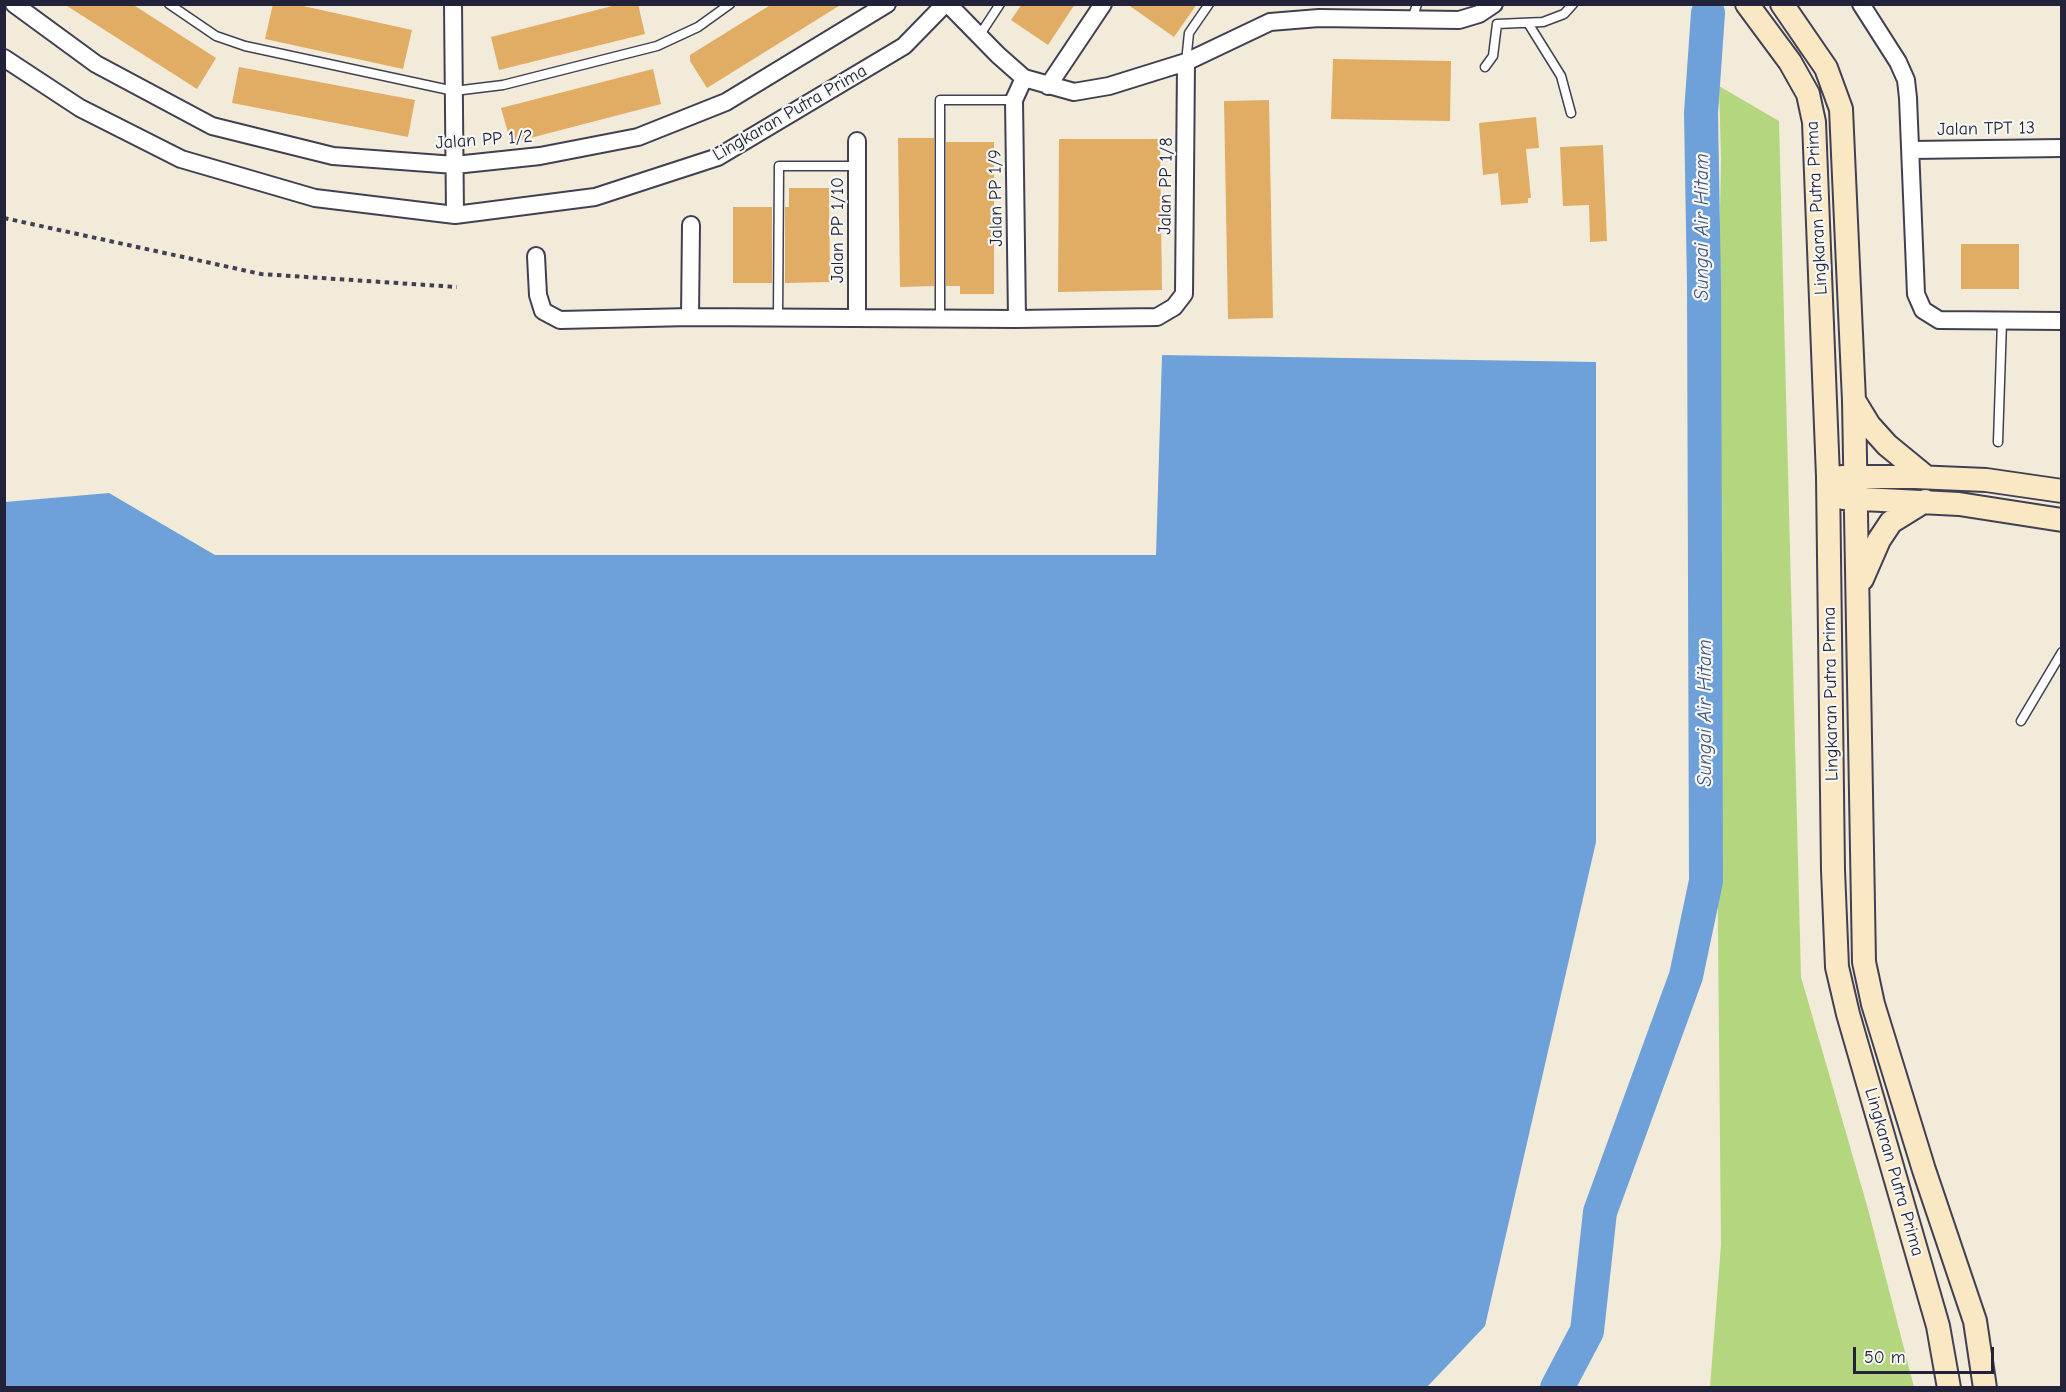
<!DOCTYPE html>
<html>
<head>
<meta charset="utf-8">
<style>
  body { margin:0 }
  #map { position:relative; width:2066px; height:1392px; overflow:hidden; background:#f3ebda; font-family:"Comic Neue",sans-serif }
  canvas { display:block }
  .frame { position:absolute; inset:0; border:6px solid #22223b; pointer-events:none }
  .scale { position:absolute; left:1853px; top:1347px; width:141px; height:27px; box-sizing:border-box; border:3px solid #22223b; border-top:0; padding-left:8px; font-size:18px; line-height:21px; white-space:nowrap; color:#22223b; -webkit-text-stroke:4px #f6f6f2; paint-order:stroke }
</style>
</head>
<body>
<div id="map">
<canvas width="2066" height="1392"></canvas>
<div class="frame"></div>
<div class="scale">50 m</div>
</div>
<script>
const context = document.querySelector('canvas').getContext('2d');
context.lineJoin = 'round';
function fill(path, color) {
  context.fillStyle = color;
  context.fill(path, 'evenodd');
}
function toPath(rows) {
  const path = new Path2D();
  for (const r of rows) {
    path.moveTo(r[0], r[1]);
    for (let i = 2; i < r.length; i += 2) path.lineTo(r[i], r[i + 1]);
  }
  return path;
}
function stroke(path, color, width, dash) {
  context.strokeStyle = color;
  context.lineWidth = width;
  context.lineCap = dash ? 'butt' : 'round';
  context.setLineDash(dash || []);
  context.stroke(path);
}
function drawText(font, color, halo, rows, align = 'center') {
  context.font = font + ' "Comic Neue",sans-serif';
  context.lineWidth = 4.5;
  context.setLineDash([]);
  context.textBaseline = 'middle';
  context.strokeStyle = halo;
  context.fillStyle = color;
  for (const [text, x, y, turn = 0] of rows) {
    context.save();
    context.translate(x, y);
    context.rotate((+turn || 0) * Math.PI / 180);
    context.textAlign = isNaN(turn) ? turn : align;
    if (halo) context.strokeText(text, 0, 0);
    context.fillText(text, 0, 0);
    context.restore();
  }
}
const green = toPath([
  [1719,86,1779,121,1801,977,1868,1209,1914,1387,1710,1387,1721,1245,1714,514,1721,160]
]);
const water = toPath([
  [1162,355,1596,362,1596,842,1485,1326,1427,1387,5,1387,5,502,109,493,215,555,1156,555]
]);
const river = toPath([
  [1557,1388,1587,1331,1600,1212,1686,976,1706,881,1704,286,1701,113,1708,13]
]);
const building = toPath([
  [64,4,132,4,216,58,197,89],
  [273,4,294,4,412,30,403,69,265,39],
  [620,4,638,4,645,34,499,70,491,37],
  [772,4,842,4,707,88,690,61,690,55],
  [1022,4,1075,4,1048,45,1011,20],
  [1127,4,1197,4,1174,37],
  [1333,59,1451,61,1450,121,1331,119],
  [239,67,415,100,408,137,232,103],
  [653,69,661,104,511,143,501,108],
  [1269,100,1273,318,1228,319,1224,101],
  [1536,117,1539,148,1526,149,1531,198,1528,198,1528,203,1501,205,1498,173,1483,175,1479,123],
  [898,138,934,138,934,286,900,287],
  [1059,139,1160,139,1162,290,1058,292],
  [946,142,994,142,994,294,960,294,960,286,946,286],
  [1603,145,1607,241,1590,242,1589,205,1563,206,1560,147],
  [789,188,829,188,830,282,785,283,785,207,789,207],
  [733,207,772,207,772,283,733,283],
  [1961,244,2019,244,2019,289,1961,289]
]);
const path = toPath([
  [4,218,261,274,457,287]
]);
const service = toPath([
  [169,4,216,36,245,46,454,91,503,85,657,46,698,27,730,4],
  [1412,20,1417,4],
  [1528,23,1561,76,1571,113],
  [979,36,1000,4],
  [1186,62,1189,33,1209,4],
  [1485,67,1493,56,1497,24,1543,22,1564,14,1573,4],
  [778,318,779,166,857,166],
  [940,319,940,100,1014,100],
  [1998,442,2002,321],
  [2021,721,2062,652]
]);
const minor = toPath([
  [14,4,96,64,212,126,333,156,455,165,540,156,638,137,726,102,887,4],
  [453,4,455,215],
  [948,4,998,55,1024,78,1074,92,1109,86,1186,62,1270,22,1319,18,1459,20,1479,14,1494,4],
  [1861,4,1898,62,1906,80,1908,98,1916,294,1923,310,1939,320,2062,321],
  [4,58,80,108,181,159,315,198,455,215,595,197,718,157,904,46,945,4],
  [1048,86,1103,4],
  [857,141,857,318],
  [1911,150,2062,148],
  [536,256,538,295,543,311,560,320,690,317,1017,319,1157,317,1174,307,1184,294,1186,62],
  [690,317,691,225],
  [1017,319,1014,100,1024,78]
]);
const secondary = toPath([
  [1747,4,1790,62,1808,94,1814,122,1828,477,1833,870,1837,967,1848,1014,1938,1326,1949,1388],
  [1782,4,1826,68,1841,109,1854,401,1864,962,1873,1004,1924,1170,1975,1321,1985,1388],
  [1855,402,1869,425,1887,445,1926,477],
  [1842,477,1915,477,1986,480,2062,491],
  [1843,498,1959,504,2062,520],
  [1862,579,1879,540,1891,522,1925,501]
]);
const streetNames = [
  ["Lingkaran Putra Prima",790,113,-30],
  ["Jalan TPT 13",1986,129,-1],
  ["Jalan PP 1/2",484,140,-4],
  ["Jalan PP 1/8",1166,186,-89],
  ["Jalan PP 1/9",996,198,-91],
  ["Lingkaran Putra Prima",1817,208,-93],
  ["Jalan PP 1/10",838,230,-90],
  ["Lingkaran Putra Prima",1831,694,-91],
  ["Lingkaran Putra Prima",1894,1172,74]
];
const waterNames = [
  ["Sungai Air Hitam",1702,227,-90],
  ["Sungai Air Hitam",1705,713,-90]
];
fill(green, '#b4d67e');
fill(water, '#6ea1da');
stroke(river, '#6ea1da', 34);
fill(building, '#e1ac64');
stroke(service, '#414053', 11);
stroke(minor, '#414053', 20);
stroke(secondary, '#414053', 26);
stroke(path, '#414053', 4, [4.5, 4.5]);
stroke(service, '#fff', 8);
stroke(minor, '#fff', 16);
stroke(secondary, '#fae7c3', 22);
drawText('18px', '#22223b', '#f6f6f2', streetNames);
drawText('italic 20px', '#40557b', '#f6f6f2', waterNames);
</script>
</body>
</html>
